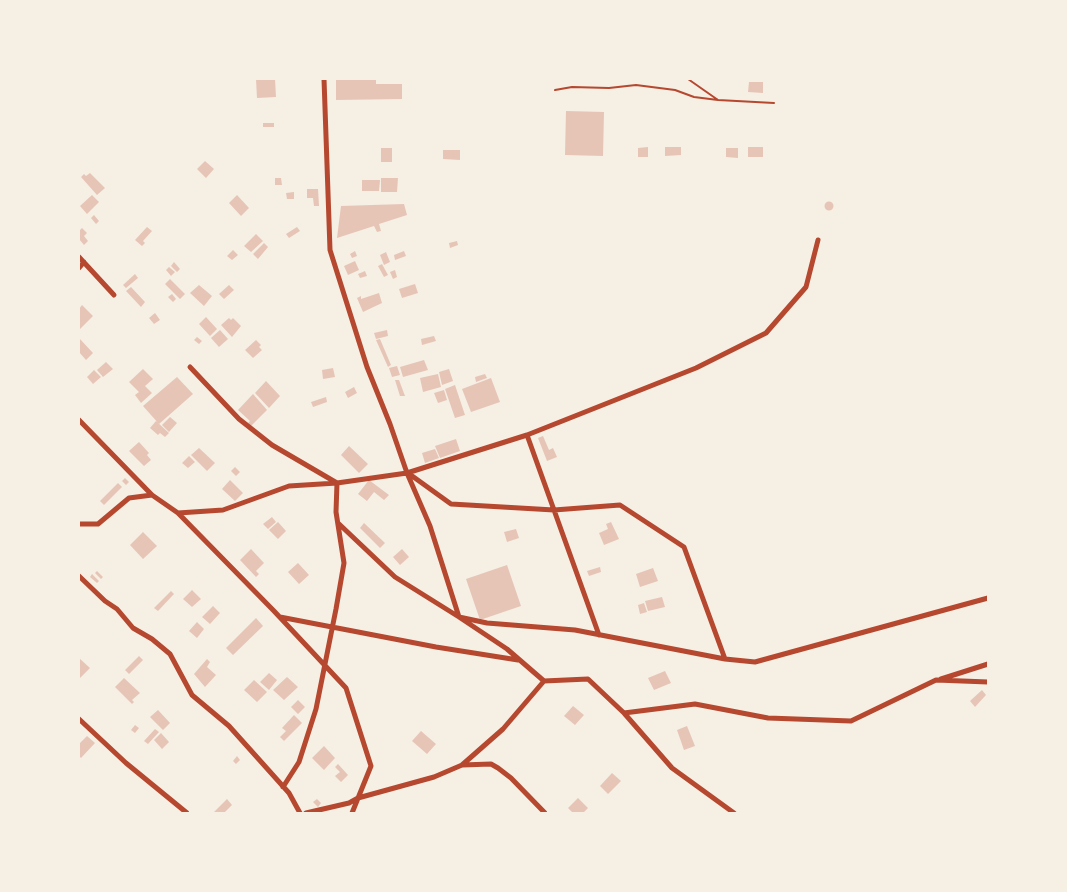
<!DOCTYPE html>
<html>
<head>
<meta charset="utf-8">
<style>
  body { margin:0 }
  #map { position:relative; width:1067px; height:892px; overflow:hidden; background:#f6efe4; font-family:Karla,sans-serif }
  canvas { display:block }
  .frame { position:absolute; inset:0; border:80px solid #f6efe4; pointer-events:none }
</style>
</head>
<body>
<div id="map">
<canvas width="1067" height="892"></canvas>
<div class="frame"></div>
</div>
<script>
const context = document.querySelector('canvas').getContext('2d');
context.lineJoin = 'round';
function fill(path, color) {
  context.fillStyle = color;
  context.fill(path, 'evenodd');
}
function toPath(rows) {
  const path = new Path2D();
  for (const r of rows) {
    if (r.length === 3) {
      path.moveTo(r[0] + r[2], r[1]);
      path.arc(r[0], r[1], r[2], 0, 2 * Math.PI);
      continue;
    }
    path.moveTo(r[0], r[1]);
    for (let i = 2; i < r.length; i += 2) path.lineTo(r[i], r[i + 1]);
  }
  return path;
}
function stroke(path, color, width, dash) {
  context.strokeStyle = color;
  context.lineWidth = width;
  context.lineCap = dash ? 'butt' : 'round';
  context.setLineDash(dash || []);
  context.stroke(path);
}
const building = toPath([
  [256,79,275,79,276,97,257,98],
  [336,79,376,79,376,84,402,84,402,99,336,100],
  [749,82,763,82,763,93,748,92],
  [566,111,604,112,603,156,565,155],
  [263,123,274,123,274,127,263,127],
  [648,147,648,157,638,157,638,148],
  [665,147,681,147,681,155,665,156],
  [748,147,763,147,763,157,748,157],
  [381,148,392,148,392,162,381,162],
  [726,148,738,148,738,158,726,157],
  [443,150,460,150,460,160,443,159],
  [205,161,214,169,206,178,197,169],
  [90,173,105,188,97,195,81,177,84,174,86,176],
  [275,178,281,178,282,185,275,185],
  [381,178,398,178,397,192,381,192],
  [362,180,380,180,379,191,362,191],
  [307,189,318,189,319,206,314,206,313,198,307,198],
  [294,192,294,199,287,199,286,193],
  [92,195,99,202,87,214,80,206],
  [237,195,249,208,241,216,229,203],
  [829,206,4.5],
  [404,204,407,215,379,224,381,231,377,232,374,226,337,238,341,206],
  [94,215,99,221,96,224,91,218],
  [147,227,152,231,143,241,145,243,142,246,135,240],
  [297,227,300,231,289,238,286,234],
  [82,228,87,233,84,236,88,241,84,245,79,239,79,231],
  [256,234,263,241,251,252,244,246],
  [457,241,458,245,450,248,449,243],
  [264,243,268,247,258,259,253,254],
  [233,250,238,255,232,260,227,256],
  [355,251,357,256,352,258,350,254],
  [404,251,406,256,395,260,394,255],
  [386,252,390,262,384,265,380,255],
  [355,261,359,270,348,275,344,266],
  [174,262,180,269,177,272,171,266],
  [382,264,388,275,384,277,378,266],
  [169,267,175,272,171,276,166,270],
  [395,270,397,277,393,279,390,272],
  [365,271,367,276,360,278,358,274],
  [135,274,138,278,126,288,123,285],
  [170,279,185,294,180,299,165,284],
  [415,284,418,293,402,298,399,289],
  [199,285,212,296,204,306,190,293],
  [229,285,234,290,224,299,219,294],
  [131,287,145,302,141,307,126,291],
  [379,293,382,303,363,312,357,298,361,296,361,299],
  [172,294,176,299,173,302,168,297],
  [82,305,93,316,80,329,79,309],
  [155,313,160,320,154,324,149,318],
  [206,317,217,329,210,336,199,324],
  [229,318,231,320,233,318,241,326,232,337,221,325],
  [220,330,228,339,219,347,211,338],
  [387,330,388,336,376,339,374,333],
  [434,336,436,341,422,345,421,339],
  [197,337,202,341,199,344,194,340],
  [79,338,93,353,86,360,79,352],
  [380,339,391,365,388,367,376,340],
  [256,340,261,345,259,347,262,350,253,358,245,350],
  [424,360,428,370,403,377,400,367],
  [106,362,113,369,103,377,97,370],
  [397,366,400,375,392,377,389,368],
  [333,368,335,377,323,379,322,370],
  [143,369,153,379,145,386,152,393,141,403,135,395,139,392,129,382],
  [449,369,453,381,442,385,439,372],
  [94,370,101,377,93,384,87,377],
  [438,374,441,387,423,392,420,378],
  [485,374,487,378,476,382,475,377],
  [177,377,193,394,159,424,143,406],
  [491,378,500,402,471,412,462,389],
  [395,380,399,380,405,396,400,396],
  [266,381,280,396,269,408,255,393],
  [455,385,465,415,455,418,445,389],
  [354,387,357,393,348,398,345,392],
  [444,390,447,400,438,403,434,393],
  [253,394,267,410,251,426,248,423,250,421,238,410],
  [326,397,327,402,313,407,311,402],
  [170,417,177,423,169,432,162,425],
  [156,421,169,433,165,437,160,433,158,435,150,428],
  [543,436,549,450,553,448,557,457,547,461,538,438],
  [456,439,460,451,440,458,435,446],
  [139,442,149,453,147,455,151,460,144,466,129,451],
  [349,446,368,464,359,473,341,455],
  [199,448,215,463,207,471,191,455],
  [435,449,439,458,425,463,422,453],
  [189,456,195,462,188,468,182,463],
  [235,467,240,472,236,476,231,471],
  [125,478,129,482,126,485,122,481],
  [230,480,243,493,235,501,222,489],
  [369,480,389,495,384,500,374,492,367,501,358,494],
  [118,483,122,487,104,505,100,501],
  [272,517,276,522,268,529,263,524],
  [278,522,286,531,278,539,269,530],
  [611,522,619,539,604,545,599,533,608,529,606,524],
  [364,523,385,543,380,548,360,528],
  [516,529,519,538,507,542,504,532],
  [143,532,157,546,143,559,130,545],
  [251,549,264,563,256,571,259,574,256,577,240,560],
  [402,549,409,557,400,565,393,557],
  [298,563,309,575,299,584,288,572],
  [507,565,521,606,480,620,466,579],
  [600,567,601,572,589,576,587,571],
  [653,568,658,581,640,587,636,574],
  [97,571,103,577,101,579,95,573],
  [92,574,99,581,97,583,90,577],
  [192,590,201,599,192,607,183,599],
  [171,591,174,594,158,611,154,608],
  [662,597,665,607,648,611,645,601],
  [644,603,647,612,640,614,638,605],
  [213,606,220,613,210,624,202,617],
  [256,618,263,626,233,655,226,648],
  [197,622,204,629,197,638,189,631],
  [139,656,143,660,129,674,125,670],
  [79,658,90,668,80,678,79,676],
  [207,659,210,662,207,667,216,675,205,687,194,674],
  [665,671,671,683,654,690,648,678],
  [269,673,277,680,269,690,260,682],
  [287,677,298,687,284,700,273,690],
  [124,678,140,693,132,700,134,702,132,704,115,687],
  [254,680,267,692,257,702,244,690],
  [982,690,986,695,975,707,970,701],
  [298,700,305,707,298,714,291,707],
  [573,706,584,715,575,725,564,716],
  [158,710,170,723,163,730,150,717],
  [294,715,302,723,284,741,280,737,286,731,282,728],
  [135,725,139,728,135,733,131,730],
  [687,726,695,746,684,750,677,730],
  [155,729,159,732,148,744,144,741],
  [421,731,436,744,427,754,412,741],
  [161,733,169,742,162,749,154,740],
  [87,736,95,743,81,758,79,756,79,744],
  [324,746,335,758,324,770,312,758],
  [237,756,240,760,236,764,233,761],
  [338,764,348,775,341,782,335,776,340,772,335,767],
  [612,773,621,781,608,794,600,786],
  [578,798,588,808,583,813,573,813,568,808],
  [227,799,232,805,224,813,213,813],
  [317,799,321,803,318,807,313,802]
]);
const path = toPath([
  [688,79,718,100,774,103],
  [555,90,572,87,609,88,636,85,675,90,694,97,718,100]
]);
const minor = toPath([
  [324,79,330,250,367,367,390,424,407,473,430,526,459,617,507,649,544,681,503,729,462,765],
  [79,257,114,295],
  [79,268,84,262],
  [190,367,239,419,272,445,337,483,407,473,527,435,696,368,766,333,806,287,818,240],
  [79,420,152,495,178,513,223,510,289,486,337,483,336,512,344,563,336,609,316,709,299,762,283,787],
  [527,435,599,635],
  [408,473,451,504,554,510,620,505,684,547,725,659],
  [178,513,274,611,346,688,371,766,352,813],
  [338,523,395,577,459,617,487,623,575,630,725,659,755,662,988,598],
  [79,524,98,524,129,498,152,495],
  [79,576,105,601,117,609,133,628,152,639,170,654,192,695,229,726,289,793,300,813],
  [280,617,436,647,518,660],
  [941,679,988,664],
  [544,681,588,679,624,713,672,768,734,813],
  [624,713,695,704,768,718,851,721,936,680,988,682],
  [79,719,126,763,187,813],
  [306,813,349,803,358,798,434,777,462,765,491,764,498,768,511,778,545,813]
]);
fill(building, '#e6c5b7');
stroke(path, '#b5482f', 2);
stroke(minor, '#b5482f', 5);
</script>
</body>
</html>
